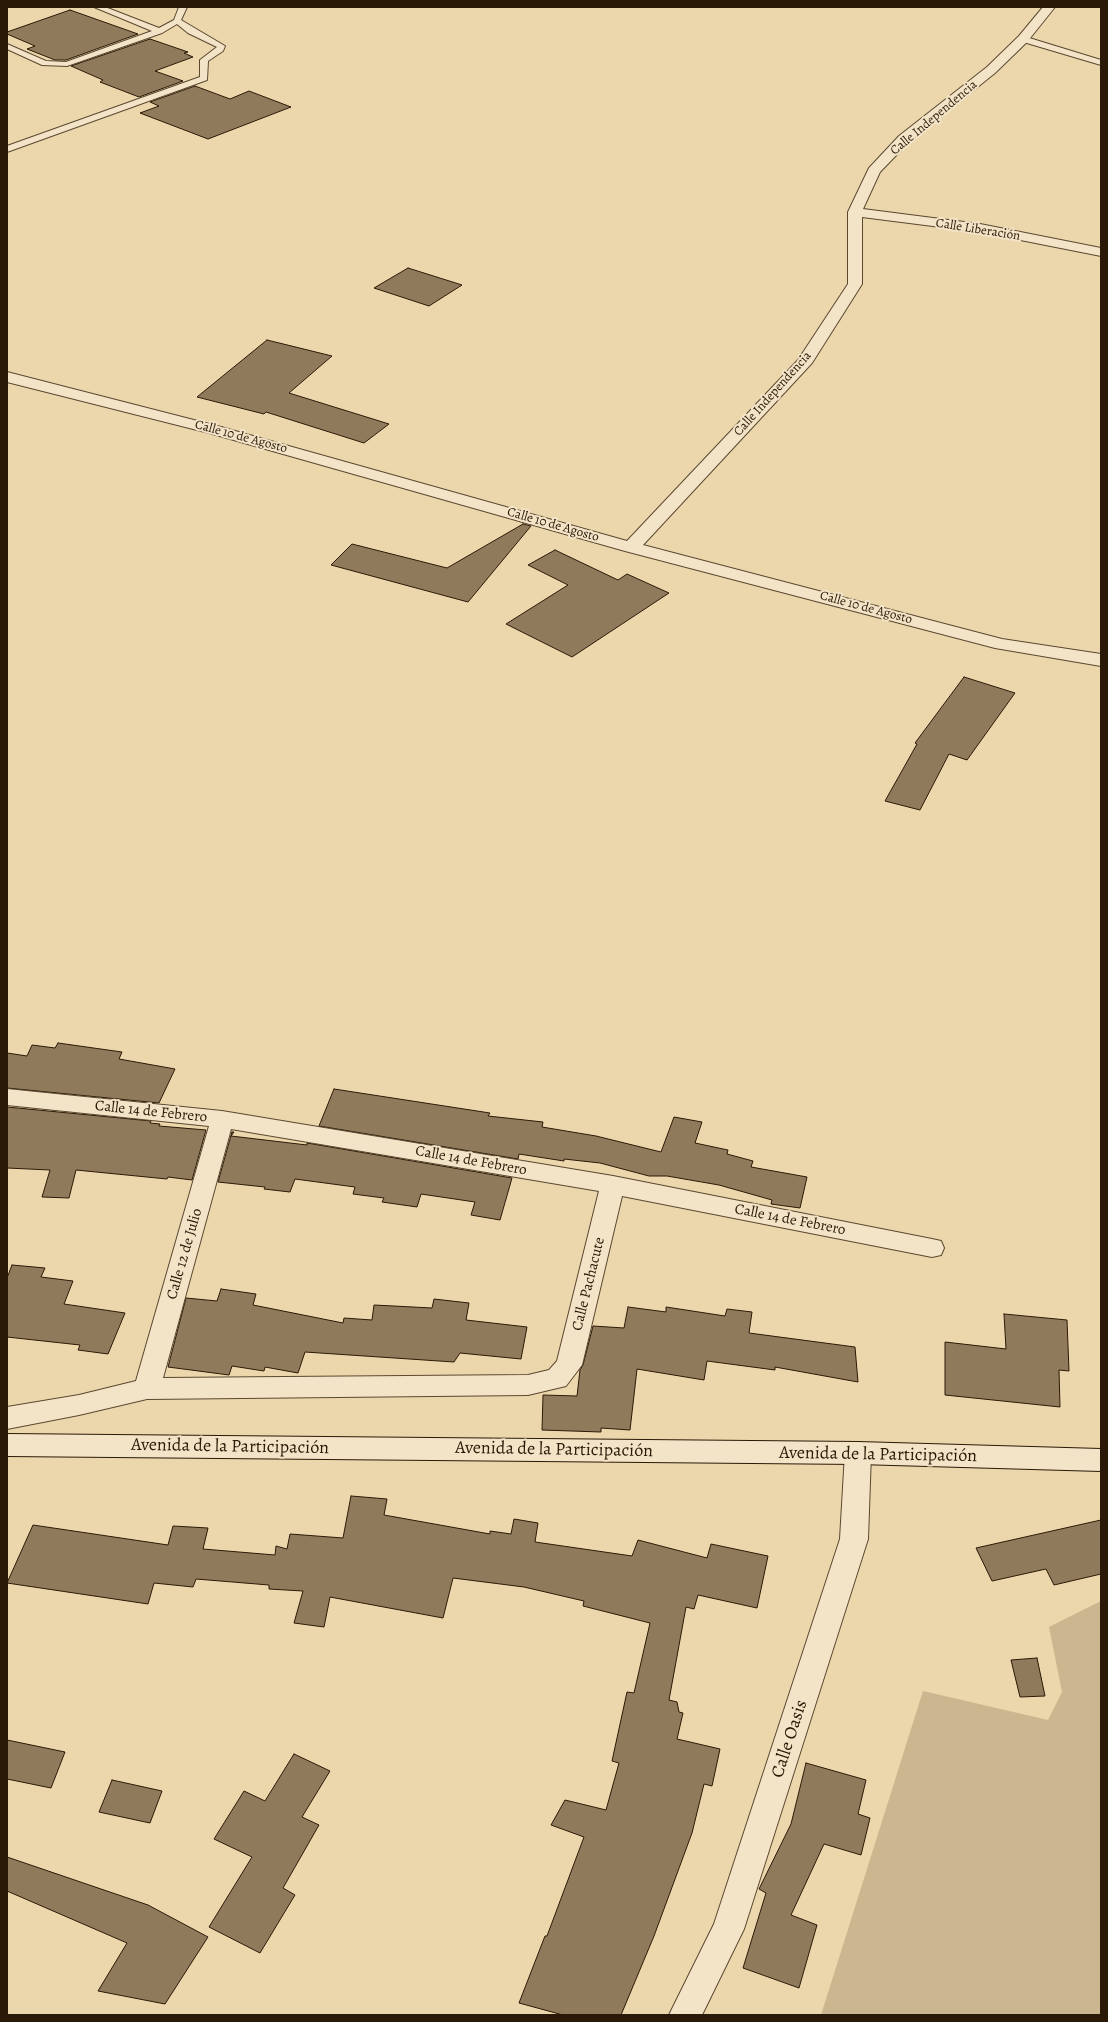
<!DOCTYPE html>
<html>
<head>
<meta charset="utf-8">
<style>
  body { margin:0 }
  #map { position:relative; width:1108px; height:2022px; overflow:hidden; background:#ecd6ab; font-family:Alegreya,serif }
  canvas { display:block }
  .frame { position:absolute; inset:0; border:8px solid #2a1907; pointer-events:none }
</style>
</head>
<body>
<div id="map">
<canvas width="1108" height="2022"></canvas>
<div class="frame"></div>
</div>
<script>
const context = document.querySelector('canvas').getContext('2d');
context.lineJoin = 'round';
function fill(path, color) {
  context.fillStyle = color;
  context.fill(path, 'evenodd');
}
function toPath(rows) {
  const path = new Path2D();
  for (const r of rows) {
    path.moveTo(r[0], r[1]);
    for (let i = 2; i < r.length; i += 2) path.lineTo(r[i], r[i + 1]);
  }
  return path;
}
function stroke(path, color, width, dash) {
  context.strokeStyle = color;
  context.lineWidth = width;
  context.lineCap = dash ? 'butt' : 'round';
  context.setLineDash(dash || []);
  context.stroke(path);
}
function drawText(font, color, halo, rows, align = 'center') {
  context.font = font + ' Alegreya,serif';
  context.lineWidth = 4;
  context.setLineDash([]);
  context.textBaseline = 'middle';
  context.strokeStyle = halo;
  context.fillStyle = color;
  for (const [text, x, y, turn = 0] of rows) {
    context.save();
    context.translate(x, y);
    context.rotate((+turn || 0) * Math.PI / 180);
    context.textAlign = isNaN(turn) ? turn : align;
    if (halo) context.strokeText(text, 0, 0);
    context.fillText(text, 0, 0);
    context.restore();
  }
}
const green = toPath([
  [1101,1601,1101,2015,821,2015,923,1691,1048,1720,1062,1692,1049,1627]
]);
const building = toPath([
  [70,10,138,34,66,60,55,60,27,49,35,46,7,34,7,32,70,10],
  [150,39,188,52,184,53,193,57,155,71,183,81,139,97,100,82,103,80,71,66,150,39],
  [195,86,230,99,249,91,291,107,208,139,140,113,159,106,150,102,195,86],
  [408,268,462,285,429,306,374,288,408,268],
  [267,340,332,356,289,393,389,424,364,443,266,412,264,414,197,397,267,340],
  [523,524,531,526,468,602,331,565,352,544,447,568,523,524],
  [555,550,618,580,627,574,669,593,572,657,506,624,568,585,528,565,555,550],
  [964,677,1015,693,967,760,949,754,920,810,885,801,917,744,915,743,964,677],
  [58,1043,122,1052,119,1059,175,1069,159,1103,7,1088,7,1053,27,1056,32,1045,55,1048,58,1043],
  [334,1089,490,1113,488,1116,543,1122,542,1127,596,1136,661,1152,674,1117,702,1122,695,1143,728,1150,727,1154,753,1161,751,1167,807,1177,800,1208,771,1204,772,1200,719,1185,667,1176,649,1176,600,1163,564,1159,564,1161,519,1154,518,1159,319,1126,334,1089],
  [7,1107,151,1121,150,1123,160,1124,159,1126,206,1130,192,1180,168,1177,167,1179,76,1170,69,1198,42,1197,50,1170,7,1168,7,1107],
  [232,1132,234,1132,231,1136,307,1145,307,1143,512,1178,500,1220,471,1215,475,1202,421,1194,417,1207,382,1202,384,1198,353,1194,355,1187,295,1179,290,1192,264,1189,265,1187,218,1182,232,1132],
  [12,1265,45,1268,41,1277,73,1281,64,1304,125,1313,108,1354,78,1350,80,1345,7,1337,7,1278,12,1265],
  [221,1289,256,1294,253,1305,343,1323,344,1318,372,1320,374,1305,432,1308,434,1299,469,1303,466,1320,527,1327,521,1359,460,1353,454,1362,305,1352,298,1373,265,1367,264,1371,232,1366,229,1375,168,1367,186,1298,217,1301,221,1289],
  [628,1307,666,1312,666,1307,725,1316,727,1309,752,1312,749,1333,855,1347,858,1382,775,1367,775,1370,707,1361,704,1380,637,1369,630,1430,601,1428,601,1432,542,1430,543,1395,577,1396,580,1370,583,1365,593,1326,624,1328,628,1307],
  [1004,1314,1067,1320,1069,1371,1059,1370,1060,1407,945,1395,945,1342,1006,1349,1004,1314],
  [351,1496,387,1499,384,1515,490,1534,490,1531,511,1534,514,1519,538,1523,535,1542,632,1556,638,1540,707,1558,711,1544,768,1556,757,1608,698,1595,694,1609,686,1607,669,1700,677,1702,679,1712,683,1713,677,1739,720,1749,712,1786,704,1784,692,1833,654,1936,621,2015,563,2015,519,2003,545,1936,547,1936,584,1837,551,1825,565,1800,606,1810,619,1763,612,1761,627,1692,634,1693,650,1623,583,1606,584,1601,524,1587,453,1578,443,1618,330,1597,324,1627,294,1623,303,1591,269,1589,269,1585,196,1579,193,1587,154,1583,148,1604,7,1583,33,1525,168,1545,173,1526,208,1528,203,1549,275,1555,276,1546,287,1549,290,1534,343,1538,351,1496],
  [1101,1520,1101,1574,1054,1585,1046,1569,992,1581,976,1548,1101,1520],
  [1037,1658,1045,1696,1020,1697,1011,1660,1037,1658],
  [7,1740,65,1752,51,1788,7,1779,7,1740],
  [294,1754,330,1771,302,1817,319,1825,283,1888,295,1895,260,1953,209,1927,252,1857,214,1839,244,1791,265,1801,294,1754],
  [806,1763,866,1780,858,1814,870,1818,861,1855,824,1844,791,1915,817,1925,799,1988,743,1968,766,1893,759,1889,791,1824,806,1763],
  [112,1780,162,1791,150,1823,99,1812,112,1780],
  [7,1857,148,1905,208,1937,165,2004,98,1991,127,1943,7,1891,7,1857]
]);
const service = toPath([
  [94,7,105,7,159,28,174,20,179,7,187,7,181,20,225,46,223,51,208,61,207,80,7,152,7,146,200,77,200,60,217,47,188,33,177,24,162,33,67,66,42,65,7,49,7,44,46,61,66,62,152,31,94,7],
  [1020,37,1026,37,1101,60,1101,65,1020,41,1020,37]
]);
const minor = toPath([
  [1043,7,1055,7,1027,42,995,73,909,142,880,172,863,209,980,224,1101,248,1101,256,980,232,862,217,862,284,812,363,643,545,1002,639,1101,654,1101,666,995,648,625,551,209,433,7,382,7,372,221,427,627,541,798,360,848,284,848,212,869,168,899,136,987,67,1019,36,1043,7],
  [7,1089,222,1111,613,1176,932,1239,941,1241,944,1248,941,1255,932,1257,622,1196,582,1365,566,1386,528,1395,147,1399,79,1415,7,1429,7,1407,79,1395,136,1381,209,1126,7,1105,7,1089],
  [231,1129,599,1191,557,1361,549,1370,528,1375,163,1378,231,1129],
  [858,1442,867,1445,871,1453,868,1539,744,1929,702,2015,669,2015,714,1924,840,1539,845,1453,849,1445,858,1442]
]);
const secondary = toPath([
  [7,1434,858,1442,1101,1449,1101,1471,858,1464,7,1456,7,1434]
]);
const farStreetnames = [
  ["Calle Independencia",934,118,-40],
  ["Calle Liberación",978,230,9],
  ["Calle Independencia",773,394,-48],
  ["Calle 10 de Agosto",241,437,15],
  ["Calle 10 de Agosto",553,525,16],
  ["Calle 10 de Agosto",866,608,15]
];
const streetNames = [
  ["Calle 14 de Febrero",151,1112,6],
  ["Calle 14 de Febrero",471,1161,10],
  ["Calle 14 de Febrero",790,1220,11],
  ["Calle 12 de Julio",185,1254,-74],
  ["Calle Pachacute",589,1284,-76]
];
const nearStreetnames = [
  ["Avenida de la Participación",230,1447,1],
  ["Avenida de la Participación",554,1450,1],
  ["Avenida de la Participación",878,1455,1],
  ["Calle Oasis",790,1739,-72]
];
fill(green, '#cbb68f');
fill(building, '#8f7b5c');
stroke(building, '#2a1907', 1);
stroke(service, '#5a4830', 2);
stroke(minor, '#5a4830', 2);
stroke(secondary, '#2a1907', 2);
fill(service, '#f3e4c8');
fill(minor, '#f3e4c8');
fill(secondary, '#f3e4c8');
drawText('13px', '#2a1907', '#f3e4c8', farStreetnames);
drawText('15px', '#2a1907', '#f3e4c8', streetNames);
drawText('18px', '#2a1907', '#f3e4c8', nearStreetnames);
</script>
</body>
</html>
